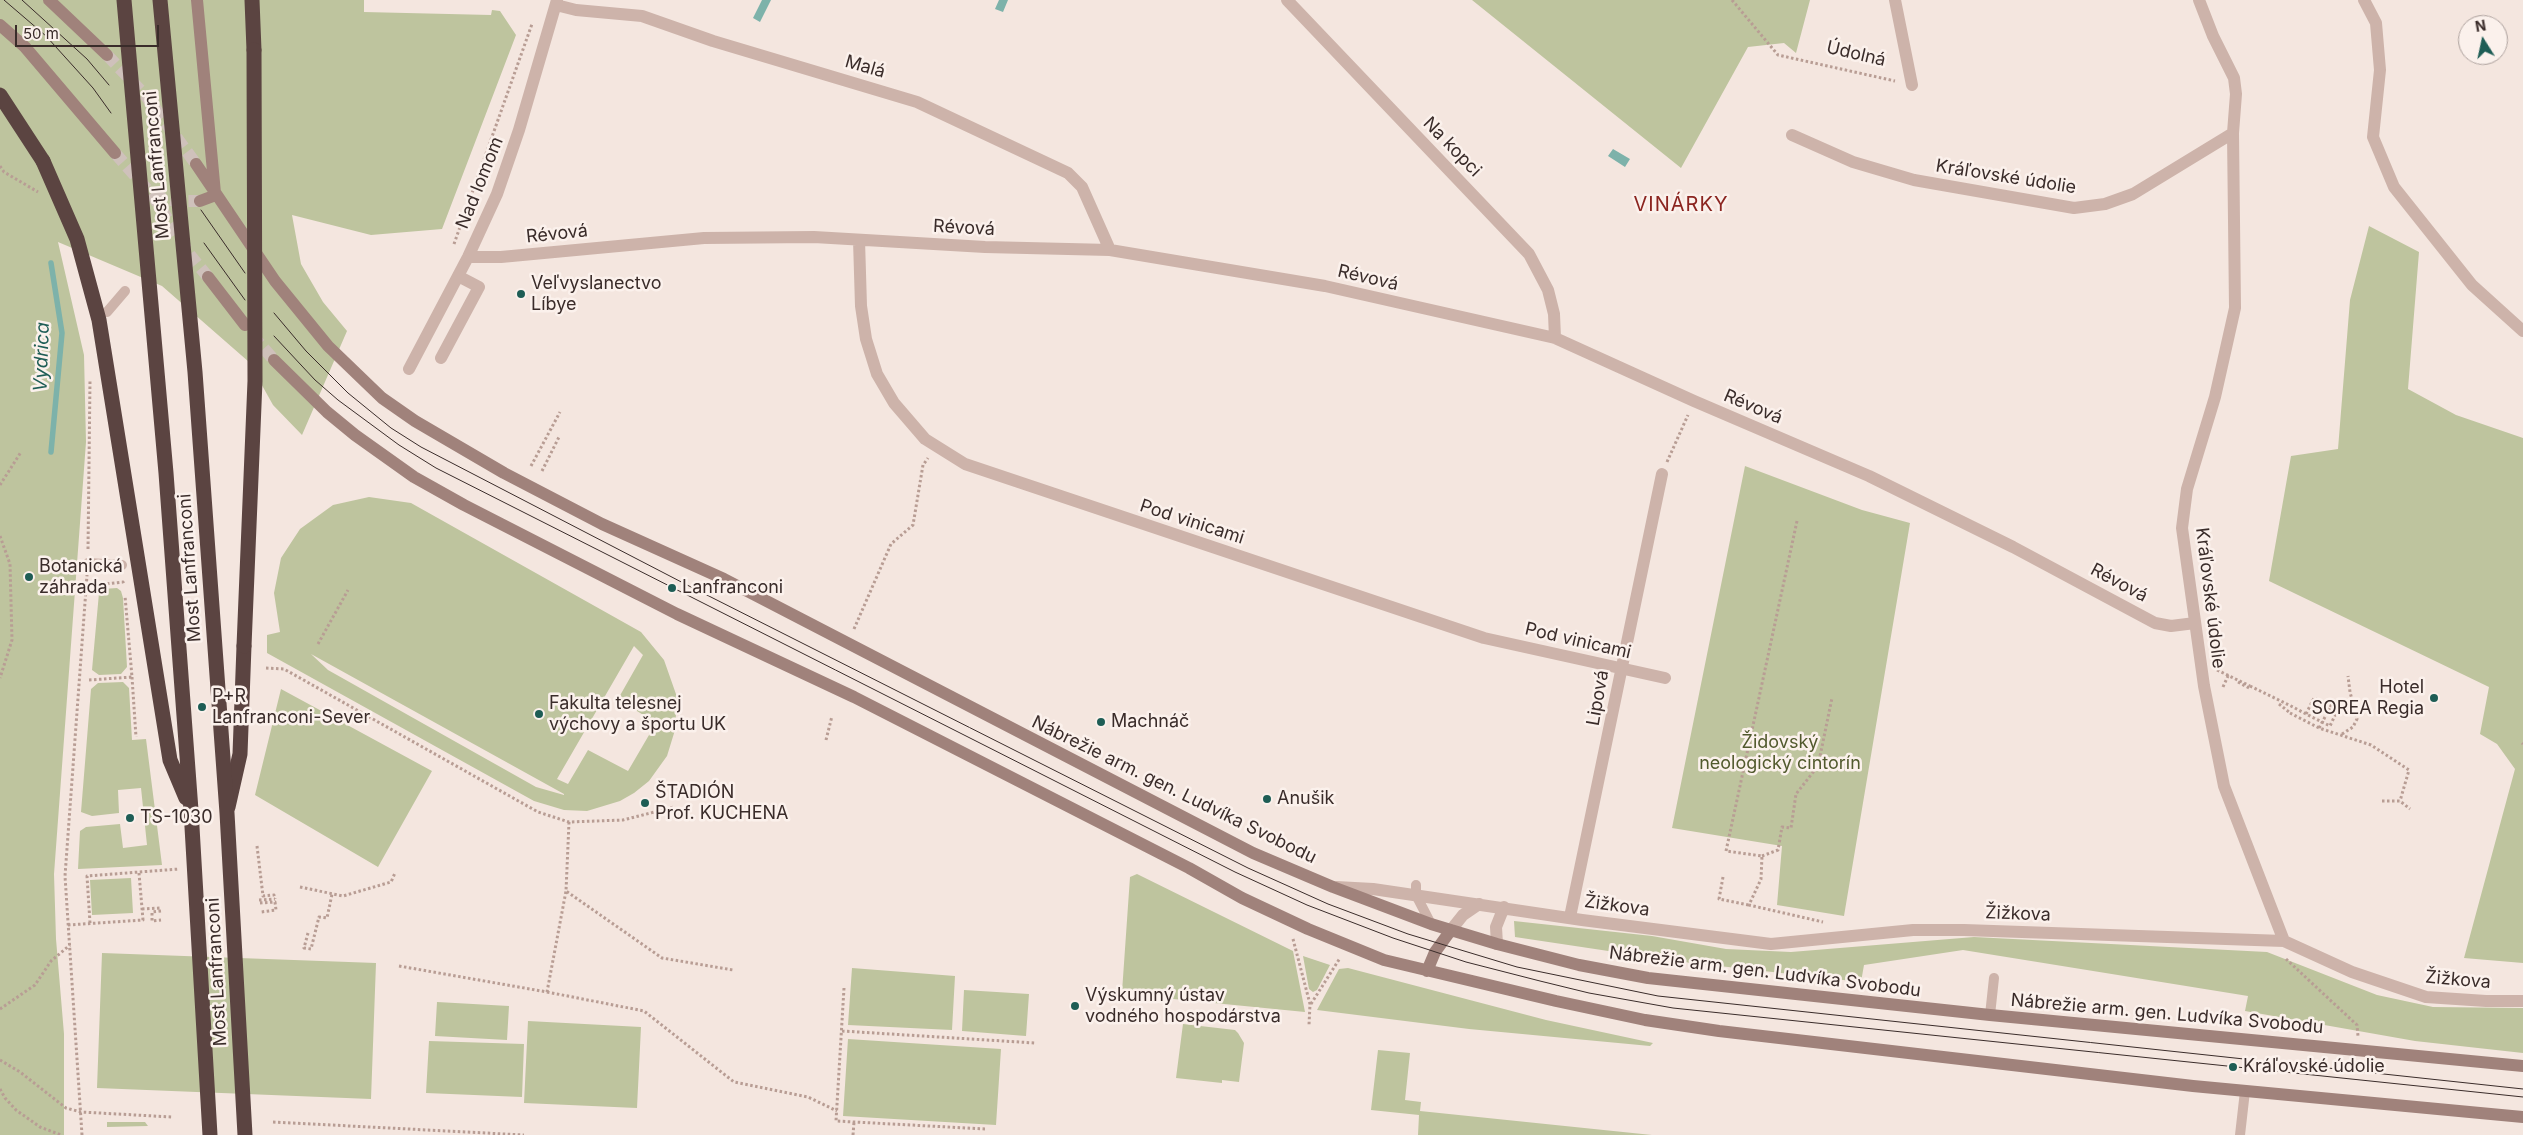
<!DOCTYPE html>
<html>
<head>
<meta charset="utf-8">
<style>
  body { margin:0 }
  #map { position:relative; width:2523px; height:1135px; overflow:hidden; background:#f4e6df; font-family:Inter,sans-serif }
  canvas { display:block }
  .north { position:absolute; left:2458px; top:15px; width:50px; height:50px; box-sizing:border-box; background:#fbf1ec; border:1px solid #aea29e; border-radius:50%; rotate:350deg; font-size:14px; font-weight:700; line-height:20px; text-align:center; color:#3a2c2a }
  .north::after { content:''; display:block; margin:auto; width:18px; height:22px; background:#1e5d55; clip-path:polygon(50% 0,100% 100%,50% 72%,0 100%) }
  .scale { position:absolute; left:15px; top:25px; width:144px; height:22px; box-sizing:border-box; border:2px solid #3a2c2a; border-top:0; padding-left:6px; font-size:15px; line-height:18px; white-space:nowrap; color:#3a2c2a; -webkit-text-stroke:4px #fbf1ec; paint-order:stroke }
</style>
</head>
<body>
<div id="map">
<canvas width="2523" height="1135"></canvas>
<div class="north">N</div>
<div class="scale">50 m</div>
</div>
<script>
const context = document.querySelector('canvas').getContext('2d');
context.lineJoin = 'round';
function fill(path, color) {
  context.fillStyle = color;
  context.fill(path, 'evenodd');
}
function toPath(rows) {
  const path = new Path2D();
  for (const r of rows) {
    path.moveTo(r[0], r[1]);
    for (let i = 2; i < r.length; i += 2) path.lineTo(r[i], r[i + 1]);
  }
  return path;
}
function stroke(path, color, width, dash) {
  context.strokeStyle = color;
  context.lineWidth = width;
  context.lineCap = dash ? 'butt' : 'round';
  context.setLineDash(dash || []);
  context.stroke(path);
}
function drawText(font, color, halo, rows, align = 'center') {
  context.font = font + ' Inter,sans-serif';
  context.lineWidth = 5;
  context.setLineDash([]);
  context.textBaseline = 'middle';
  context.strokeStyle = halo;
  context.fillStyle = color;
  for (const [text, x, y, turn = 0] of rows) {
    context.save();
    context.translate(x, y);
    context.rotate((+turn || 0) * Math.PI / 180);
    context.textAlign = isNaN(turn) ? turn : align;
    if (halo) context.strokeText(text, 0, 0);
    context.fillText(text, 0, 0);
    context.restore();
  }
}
const green = toPath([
  [0,0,364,0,364,12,491,15,492,10,500,11,516,35,442,229,371,235,292,215,301,264,323,302,347,331,302,435,273,405,249,362,162,286,58,242,84,355,86,442,54,874,56,939,64,1034,64,1135,0,1135],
  [1472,0,1810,0,1796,53,1784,43,1748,47,1681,168],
  [2369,226,2419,252,2408,389,2456,415,2523,438,2523,963,2464,958,2515,769,2497,744,2480,734,2489,687,2269,581,2291,456,2338,449,2350,300],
  [1745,466,1862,510,1910,523,1844,916,1777,905,1782,846,1672,828],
  [369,497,411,503,641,632,664,660,677,697,675,730,667,756,649,781,634,793,620,801,587,811,564,810,534,801,267,653,267,635,280,632,274,593,281,558,300,529,333,505],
  [634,646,643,655,618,699,656,723,628,771,588,750,568,784,557,779],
  [311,654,564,794,564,795,536,787,328,670],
  [117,588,121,591,123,598,127,667,121,674,99,675,92,670,99,593,103,589],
  [123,682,129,688,132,740,146,739,162,865,78,869,80,831,86,827,120,824,123,848,147,845,141,788,118,790,119,813,92,816,81,812,91,689,98,683],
  [281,689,432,771,378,867,255,795],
  [1137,874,1293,951,1305,1012,1133,995,1122,992,1130,877],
  [131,878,133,913,92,915,90,880],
  [1514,921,1652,936,1726,949,1791,952,1974,937,2267,952,2377,995,2433,1007,2523,1008,2523,1053,2415,1041,2245,1011,2248,996,1963,950,1864,965,1861,982,1675,961,1515,937],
  [102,953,376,963,371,1099,97,1088],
  [1303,956,1330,965,1317,990,1313,992,1309,989],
  [852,968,955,976,952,1030,848,1025],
  [1348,968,1546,1020,1653,1043,1650,1046,1469,1029,1317,1010,1339,969],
  [964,990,1029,994,1026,1036,962,1031],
  [437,1002,509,1006,507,1040,435,1036],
  [528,1021,641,1027,637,1108,524,1103],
  [1183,1024,1235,1030,1238,1033,1244,1043,1239,1082,1222,1080,1222,1083,1176,1078],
  [848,1039,1001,1049,996,1125,843,1116],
  [429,1041,524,1044,522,1097,426,1093],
  [1378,1050,1410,1053,1405,1100,1421,1102,1420,1111,1652,1135,1418,1135,1419,1115,1371,1110],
  [107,1122,145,1122,148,1126,107,1127]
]);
const water = toPath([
  [762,0,771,0,760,22,753,18],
  [999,0,1008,0,1003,12,995,9],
  [1613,149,1630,159,1625,167,1608,156]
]);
const stream = toPath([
  [51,263,62,333,51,452]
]);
const secondaryTunnel = toPath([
  [107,55,146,96,196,164],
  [115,153,153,196,190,255,208,277],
  [153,196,175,201,200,201],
  [252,335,274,360]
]);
const path = toPath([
  [1732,0,1778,55,1895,81],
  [0,166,4,172,38,192],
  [454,244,532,24],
  [1667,462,1688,415],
  [531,466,560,412],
  [542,471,559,437],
  [0,485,21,452],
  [1797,521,1726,851,1762,856,1761,879,1749,905,1823,922],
  [0,536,10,564,12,640,0,678],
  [88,549,90,380],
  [97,585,123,582,124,585],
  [854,629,891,544,913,525,923,465,928,458],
  [318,644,348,590],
  [266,668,284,669,538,812,569,822,623,820,674,807],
  [2217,670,2250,686],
  [132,677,136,737],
  [89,680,132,677,125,596],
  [2238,682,2249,688],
  [2223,687,2228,676,2230,678],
  [2279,704,2289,712],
  [2290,713,2319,728,2371,745,2409,770,2400,801],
  [2319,728,2331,706],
  [2342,734,2353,727,2357,719,2350,692,2348,676],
  [826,740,832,716],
  [2522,743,2523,744],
  [2382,801,2400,801,2410,809],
  [569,822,566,891,662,958,733,970],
  [257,846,263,896,274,895,275,899],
  [1762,856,1778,850,1782,827,1791,828,1796,794,1818,766,1832,698],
  [1723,877,1719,899,1749,905],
  [300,887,343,896,391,882,395,873],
  [259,900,275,899],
  [260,903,275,902,276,910,261,912],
  [142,909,161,908],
  [161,911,152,912,152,921,161,920],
  [90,923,87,876,179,869],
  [68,925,143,920,139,873],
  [308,933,304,948,311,949,319,917,327,918,332,894],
  [1293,939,1310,1004,1309,1025],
  [2286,959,2357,1025,2358,1036],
  [399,966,547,992,566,891],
  [844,988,836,1121,985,1129],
  [547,992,644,1011,734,1082,808,1097,837,1111],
  [1311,1004,1340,958],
  [0,1009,35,985,51,961,70,945],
  [842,1031,1035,1043],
  [0,1060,20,1072,66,1108,81,1112,172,1117],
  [0,1089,5,1098,16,1110,40,1127,61,1135],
  [273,1122,524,1135],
  [82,1135,65,876,87,575],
  [853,1135,854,1122]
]);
const lane = toPath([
  [107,312,125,291],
  [88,563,122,565],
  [1416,885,1416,895,1431,924],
  [1990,1015,1994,978],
  [2240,1135,2245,1091]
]);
const street = toPath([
  [1287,0,1529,254,1548,290,1554,314,1555,338],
  [1895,0,1912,85],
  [2199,0,2213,36,2234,78,2236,94,2233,133,2235,308,2215,397,2187,489,2182,528,2204,686,2224,786,2284,941],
  [2364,0,2376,23,2380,70,2373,137,2394,187,2472,285,2523,331],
  [556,5,576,10,642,16,713,41,917,102,1068,173,1082,187,1110,250],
  [1792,135,1853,162,1914,180,2074,208,2105,204,2133,194,2233,133],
  [859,240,861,306,866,339,877,374,894,403,925,439,965,464,1484,638,1665,678],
  [468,257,501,257,704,238,814,237,985,247,1110,250,1325,286,1555,338,1694,401,1869,476,2013,547,2155,623,2171,626,2195,623],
  [441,358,479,287,458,276],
  [409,369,468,257,497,194,519,130,557,0],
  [1336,887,1373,889,1582,920,1771,944,1913,930,1964,930,2284,941,2352,972,2426,997,2486,1001,2523,1001],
  [1570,917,1662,474],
  [1451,930,1463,915,1479,904],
  [1497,944,1496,927,1504,907]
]);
const secondary = toPath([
  [49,0,107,55],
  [197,0,215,193],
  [0,25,25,47,115,153],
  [196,164,275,281,328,346,382,398,415,421,504,473,602,524,724,579,1253,853,1333,887,1431,924,1497,944,1579,965,1648,978,1990,1015,2523,1066],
  [200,201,216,195],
  [208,277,245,325],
  [274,360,327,412,355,435,414,477,464,505,677,614,854,697,1189,868,1242,898,1308,929,1384,960,1556,1001,1645,1020,1719,1031,2193,1086,2523,1117],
  [1427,971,1435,952,1451,930]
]);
const highway = toPath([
  [252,0,254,50],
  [0,95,43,161],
  [228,807,240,754,244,646]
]);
const tram = toPath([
  [4,0,46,36,93,88,111,113],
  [22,0,87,59,109,85],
  [201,210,245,273],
  [204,243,245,300],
  [274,313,306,351,348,393,391,428,421,447,691,587,1248,868,1328,904,1408,934,1517,967,1658,996,2523,1089],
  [274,336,315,380,338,400,399,445,436,468,1235,872,1307,905,1393,938,1466,962,1540,981,1589,993,1673,1008,2523,1097]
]);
const pathBridge = toPath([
  [2250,686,2293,707,2306,714,2330,726,2338,709,2314,698,2306,714]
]);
const highwayBridge = toPath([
  [124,0,166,473,191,810,210,1135],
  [160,0,195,372,227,813,245,1135],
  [43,161,77,239,99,320,170,760,186,798],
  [244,646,255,381,254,50]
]);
const markers = [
  [521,294,5,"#1e5d55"],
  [29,577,5,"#1e5d55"],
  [672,588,5,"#1e5d55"],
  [2434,698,5,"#1e5d55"],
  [202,707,5,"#1e5d55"],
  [539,714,5,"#1e5d55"],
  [1101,722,5,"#1e5d55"],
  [1267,799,5,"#1e5d55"],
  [645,803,5,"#1e5d55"],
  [130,818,5,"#1e5d55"],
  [1075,1006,5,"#1e5d55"],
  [2233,1067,5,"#1e5d55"]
];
const streetNames = [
  ["Údolná",1856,54,13],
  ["Malá",865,67,16],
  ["Na kopci",1452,147,46],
  ["Most Lanfranconi",157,165,-95],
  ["Kráľovské údolie",2006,177,9],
  ["Nad lomom",480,183,-68],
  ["Révová",964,228,3],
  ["Révová",557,234,-6],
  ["Révová",1368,278,13],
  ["Révová",1753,407,23],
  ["Pod vinicami",1192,522,18],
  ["Most Lanfranconi",190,568,-94],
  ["Révová",2119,583,28],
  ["Kráľovské údolie",2210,598,83],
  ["Pod vinicami",1578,641,13],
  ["Lipová",1598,698,-80],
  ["Nábrežie arm. gen. Ludvíka Svobodu",1174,790,26],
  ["Žižkova",1617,906,8],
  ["Žižkova",2018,914,2],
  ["Most Lanfranconi",217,972,-93],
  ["Nábrežie arm. gen. Ludvíka Svobodu",1765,972,7],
  ["Žižkova",2458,980,5],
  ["Nábrežie arm. gen. Ludvíka Svobodu",2167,1014,5]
];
const poiNames = [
  ["Veľvyslanectvo",531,284],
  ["Líbye",531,305],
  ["Botanická",39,567],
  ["záhrada",39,588],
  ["Lanfranconi",682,588],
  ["Hotel",2424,688,"right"],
  ["SOREA Regia",2424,709,"right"],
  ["P+R",212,697],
  ["Lanfranconi-Sever",212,718],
  ["Fakulta telesnej",549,704],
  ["výchovy a športu UK",549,725],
  ["Machnáč",1111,722],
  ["ŠTADIÓN",655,793],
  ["Prof. KUCHENA",655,814],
  ["Anušik",1277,799],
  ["TS-1030",140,818],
  ["Výskumný ústav",1085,996],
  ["vodného hospodárstva",1085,1017],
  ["Kráľovské údolie",2243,1067]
];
const parkNames = [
  ["Židovský",1780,743],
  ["neologický cintorín",1780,764]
];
const waterNames = [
  ["Vydrica",42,357,-88]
];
const quarterNames = [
  ["VINÁRKY",1681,205]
];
fill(green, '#bec49e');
fill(water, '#7db2aa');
stroke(stream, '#7db2aa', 5.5);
stroke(secondaryTunnel, '#cfc1bb', 12, [12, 6]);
stroke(path, '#b89d94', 3, [2.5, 2.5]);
stroke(lane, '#cdb3aa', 10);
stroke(street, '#cdb3aa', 12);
stroke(secondary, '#a0827b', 12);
stroke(highway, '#5b4441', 15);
stroke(tram, '#3a2c2a', 1);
stroke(pathBridge, '#b89d94', 3, [2.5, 2.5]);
stroke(highwayBridge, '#5b4441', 15);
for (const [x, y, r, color] of markers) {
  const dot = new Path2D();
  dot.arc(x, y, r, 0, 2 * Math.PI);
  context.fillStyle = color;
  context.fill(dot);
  stroke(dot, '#fbf1ec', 2);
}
drawText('18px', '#3a2c2a', '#fbf1ec', streetNames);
drawText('18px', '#3a2c2a', '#fbf1ec', poiNames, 'left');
drawText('18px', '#51592d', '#fbf1ec', parkNames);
drawText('italic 19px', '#1e5d55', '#fbf1ec', waterNames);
context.letterSpacing = '1px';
drawText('20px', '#8b2520', '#fbf1ec', quarterNames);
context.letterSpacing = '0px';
</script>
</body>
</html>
